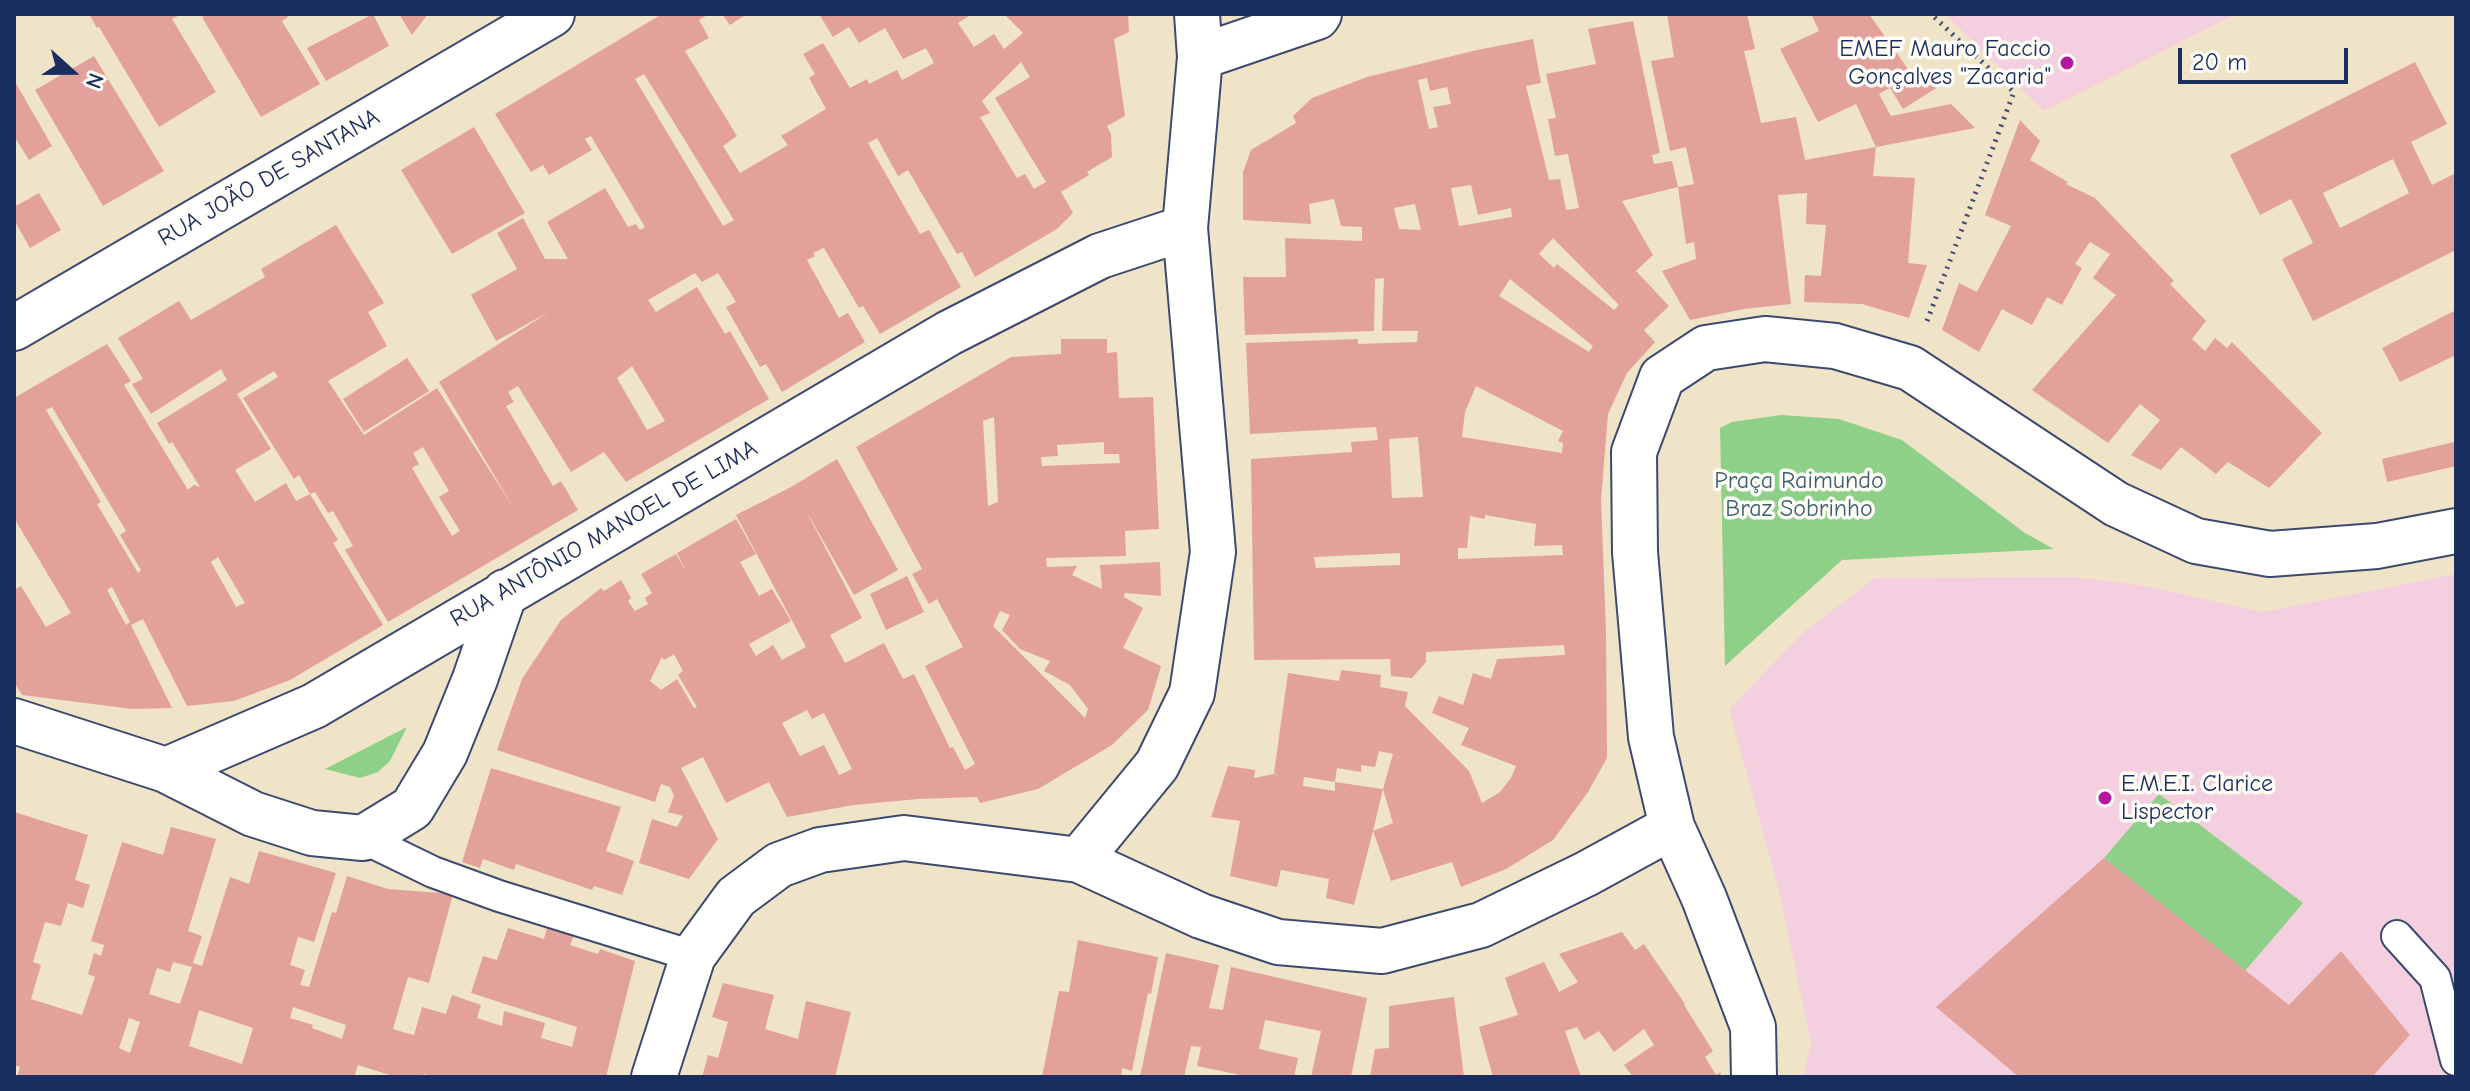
<!DOCTYPE html>
<html>
<head>
<meta charset="utf-8">
<style>
  body { margin:0 }
  #map { position:relative; width:2470px; height:1091px; overflow:hidden; background:#efe4c7; font-family:"Comic Neue",sans-serif }
  canvas { display:block }
  .frame { position:absolute; inset:0; border:16px solid #1b2f5e; pointer-events:none }
  .north { position:absolute; left:32px; top:32px; width:80px; height:80px; -webkit-text-stroke:6px #fdfcf7; paint-order:stroke; rotate:111deg; font-size:22px; font-weight:700; line-height:32px; text-align:center; color:#1b2f5e }
  .north::after { content:''; display:block; margin:auto; width:28px; height:36px; background:#1b2f5e; clip-path:polygon(50% 0,100% 100%,50% 72%,0 100%) }
  .scale { position:absolute; left:2178px; top:48px; width:170px; height:36px; box-sizing:border-box; border:4px solid #1b2f5e; border-top:0; padding-left:10px; font-size:24px; line-height:28px; white-space:nowrap; color:#1b2f5e; -webkit-text-stroke:6px #fdfcf7; paint-order:stroke }
</style>
</head>
<body>
<div id="map">
<canvas width="2470" height="1091"></canvas>
<div class="frame"></div>
<div class="north">N</div>
<div class="scale">20 m</div>
</div>
<script>
const context = document.querySelector('canvas').getContext('2d');
context.lineJoin = 'round';
function fill(path, color) {
  context.fillStyle = color;
  context.fill(path, 'evenodd');
}
function toPath(rows) {
  const path = new Path2D();
  for (const r of rows) {
    path.moveTo(r[0], r[1]);
    for (let i = 2; i < r.length; i += 2) path.lineTo(r[i], r[i + 1]);
  }
  return path;
}
function stroke(path, color, width, dash) {
  context.strokeStyle = color;
  context.lineWidth = width;
  context.lineCap = dash ? 'butt' : 'round';
  context.setLineDash(dash || []);
  context.stroke(path);
}
function drawText(font, color, halo, rows, align = 'center') {
  context.font = font + ' "Comic Neue",sans-serif';
  context.lineWidth = 7;
  context.setLineDash([]);
  context.textBaseline = 'middle';
  context.strokeStyle = halo;
  context.fillStyle = color;
  for (const [text, x, y, turn = 0] of rows) {
    context.save();
    context.translate(x, y);
    context.rotate((+turn || 0) * Math.PI / 180);
    context.textAlign = isNaN(turn) ? turn : align;
    if (halo) context.strokeText(text, 0, 0);
    context.fillText(text, 0, 0);
    context.restore();
  }
}
const built = toPath([
  [1945,14,2236,14,2044,111],
  [2456,574,2456,1077,1804,1077,1811,1042,1778,887,1729,709,1804,632,1875,578,2074,577,2141,585,2263,612]
]);
const green = toPath([
  [1781,415,1839,419,1902,440,2025,533,2054,549,1842,560,1725,666,1720,428,1732,422],
  [407,727,390,761,378,772,360,778,325,769],
  [2159,794,2303,903,2245,971,2104,858]
]);
const building = toPath([
  [89,14,182,14,172,19,216,92,159,127,99,27,97,28],
  [208,14,286,14,288,17,282,21,320,84,261,117,202,17],
  [373,14,389,46,326,81,307,48],
  [399,14,428,14,412,35],
  [662,14,709,14,699,20,709,38,685,51,737,136,723,146,740,173,788,145,781,136,826,109,809,78,815,74,803,54,823,43,850,88,867,79,869,84,897,70,902,80,934,63,926,48,903,59,885,28,859,43,849,27,833,37,819,14,972,14,958,23,974,47,994,34,1004,49,1023,33,1004,14,1128,14,1129,32,1114,39,1125,116,1107,126,1111,134,1112,157,1087,172,1089,175,1061,192,1073,213,1057,229,975,277,962,252,957,254,908,170,898,176,877,138,868,143,920,234,929,230,961,287,880,334,863,306,859,308,824,248,813,253,815,256,807,260,839,318,848,313,865,342,782,392,766,364,760,367,726,307,736,302,718,273,702,282,695,273,648,300,656,312,697,287,725,334,730,331,769,399,626,482,604,452,571,472,518,386,508,392,514,402,506,406,553,486,561,481,578,510,388,622,345,550,353,546,333,511,328,513,315,492,310,494,299,475,294,479,243,398,278,377,274,371,237,394,271,449,235,470,255,502,286,483,296,501,310,494,338,540,333,543,383,625,290,680,234,701,187,706,143,619,131,625,172,708,132,709,22,695,14,682,14,590,21,586,46,627,71,613,14,518,14,398,107,344,131,381,124,385,188,490,194,485,200,487,172,442,169,444,157,423,227,380,221,369,151,414,132,384,143,379,118,338,179,301,191,320,265,277,261,269,336,225,384,303,368,312,387,346,328,381,364,435,437,388,513,507,439,382,549,312,496,341,471,295,517,269,497,233,523,218,545,259,568,259,547,222,605,188,628,227,636,224,640,230,645,227,591,136,585,139,592,150,549,175,543,165,531,172,495,114],
  [1021,62,1030,77,995,98,1046,182,1034,189,1025,174,1017,178,980,117,990,113,982,101],
  [644,74,734,220,723,226,635,79],
  [632,366,665,421,647,430,617,378],
  [52,407,126,531,120,535,141,570,138,573,97,504,101,502,46,410],
  [423,447,449,491,439,497,460,531,452,536,412,468,419,464,413,453],
  [218,557,245,603,236,607,211,562],
  [112,587,130,622,126,625,107,590],
  [722,14,747,14,730,25],
  [1667,14,1747,14,1755,49,1744,51,1761,123,1796,117,1805,160,1876,147,1873,176,1915,178,1908,263,1927,265,1909,318,1862,304,1804,302,1805,275,1821,276,1826,225,1806,224,1807,193,1778,195,1791,304,1744,309,1690,320,1662,271,1696,259,1694,242,1686,244,1678,187,1622,201,1653,255,1636,271,1669,306,1644,330,1655,342,1627,373,1608,414,1601,500,1606,631,1607,758,1588,792,1553,840,1506,869,1461,887,1452,862,1391,881,1373,831,1354,905,1326,898,1329,879,1281,870,1277,887,1230,876,1240,821,1211,817,1228,766,1255,770,1254,778,1278,773,1274,773,1288,673,1339,681,1341,670,1381,675,1380,687,1408,692,1405,706,1469,771,1482,803,1500,792,1511,778,1516,766,1461,745,1469,728,1432,713,1439,696,1463,705,1473,673,1491,679,1497,659,1565,655,1564,645,1426,652,1426,662,1412,678,1391,676,1390,659,1254,660,1251,459,1352,452,1351,442,1378,440,1376,427,1250,434,1246,343,1358,339,1358,344,1417,342,1418,331,1382,331,1384,278,1375,279,1374,331,1245,335,1243,277,1286,277,1285,238,1362,241,1362,227,1341,226,1334,199,1309,204,1311,224,1243,220,1243,172,1251,150,1296,123,1293,116,1312,98,1367,77,1477,50,1533,39,1541,83,1526,86,1549,180,1560,179,1566,210,1579,208,1568,154,1555,156,1548,119,1556,118,1546,74,1596,64,1588,29,1633,21,1660,153,1652,155,1654,164,1672,161,1678,187,1694,184,1686,147,1670,151,1651,61,1674,57],
  [1427,78,1430,91,1447,87,1451,104,1433,107,1438,127,1429,129,1418,80],
  [1471,185,1478,215,1511,208,1512,217,1459,226,1451,188],
  [1415,204,1421,230,1399,229,1394,208],
  [1553,238,1619,305,1614,310,1557,264,1554,268,1539,254],
  [1510,279,1593,346,1589,352,1499,296],
  [1476,386,1563,431,1558,441,1563,443,1562,453,1462,437,1465,412],
  [1418,437,1423,497,1392,498,1389,439],
  [1485,515,1536,524,1534,546,1562,545,1563,555,1458,559,1458,548,1467,548,1470,516,1485,519],
  [1400,553,1400,565,1316,568,1314,557],
  [1379,751,1393,754,1383,789,1335,782,1335,791,1303,786,1304,777,1335,782,1337,768,1361,772,1361,765,1375,767],
  [1383,789,1393,823,1373,831],
  [1811,14,1869,14,1910,72,1918,67,1938,87,1903,109,1890,88,1879,94,1891,116,1951,104,1975,128,1876,147,1856,104,1818,122,1780,49,1819,31],
  [94,56,164,171,103,206,35,90],
  [2415,62,2447,124,2411,142,2432,185,2456,173,2456,250,2313,321,2282,259,2313,243,2291,199,2260,215,2230,155],
  [2393,159,2409,193,2340,228,2323,193],
  [14,80,52,146,29,160,14,136],
  [2020,120,2040,141,2030,160,2068,182,2066,184,2095,198,2174,281,2170,284,2206,321,2192,339,2205,351,2215,338,2227,348,2232,342,2322,433,2269,488,2228,462,2216,474,2181,447,2161,470,2131,455,2160,420,2140,404,2108,443,2032,390,2116,295,2093,278,2110,254,2090,242,2075,264,2082,268,2062,305,2047,297,2032,325,2002,309,1979,352,1942,330,1959,283,1977,292,2011,226,1985,215],
  [474,127,525,213,452,254,401,170],
  [39,193,61,230,30,248,14,220,14,207],
  [2456,310,2456,355,2400,382,2382,348],
  [1061,339,1107,339,1107,353,1117,352,1119,398,1153,397,1159,529,1125,531,1126,556,1046,558,1047,567,1077,566,1072,575,1102,589,1100,565,1160,562,1161,596,1125,593,1124,597,1143,608,1123,648,1161,666,1160,670,1148,710,1112,745,1038,789,980,803,977,797,918,799,854,805,787,817,769,782,726,803,703,757,681,768,718,839,689,879,639,863,652,819,677,827,683,816,668,812,674,796,670,787,661,784,655,802,497,750,522,679,561,620,601,588,604,591,621,580,631,598,628,601,635,611,648,604,645,598,652,593,641,574,676,554,687,573,677,553,736,519,756,554,740,562,759,596,772,589,791,621,749,644,756,656,773,645,782,660,806,647,736,515,793,486,837,459,898,570,854,595,804,507,862,618,830,635,845,663,884,643,903,679,914,674,950,748,953,747,965,770,975,764,925,666,963,647,937,599,929,604,912,574,922,569,856,447,1011,357,1061,354],
  [994,417,998,502,988,506,983,421],
  [1104,442,1104,454,1119,454,1120,463,1042,466,1041,457,1058,456,1057,445],
  [1000,611,1010,615,1002,630,1020,649,1050,661,1044,671,1070,685,1088,709,1085,718,993,626],
  [674,654,683,671,678,675,697,707,694,708,677,679,661,690,650,681,662,657,664,660],
  [807,710,812,719,824,713,852,769,839,775,824,745,800,756,782,723],
  [407,358,429,391,364,432,343,399],
  [2454,442,2456,466,2387,482,2382,459],
  [907,576,924,612,886,630,870,594],
  [491,768,621,807,606,851,634,861,622,895,594,886,592,890,516,864,514,870,483,859,480,868,462,862],
  [14,812,88,835,75,880,90,885,83,908,68,903,61,926,45,922,33,962,41,965,31,999,82,1015,95,977,88,974,94,953,101,956,104,945,91,941,122,842,163,855,171,827,216,839,188,931,202,936,193,963,202,966,230,877,249,884,259,851,336,873,314,942,298,937,290,965,305,970,300,985,309,987,332,912,336,913,347,876,388,889,453,894,429,983,408,977,393,1029,406,1033,414,1035,422,1007,446,1014,452,995,481,1005,477,1018,502,1026,504,1011,545,1023,541,1038,572,1047,577,1027,471,993,483,956,497,960,508,928,544,939,548,925,575,933,570,945,598,954,600,949,635,961,606,1077,433,1077,424,1074,423,1077,396,1077,358,1065,354,1077,17,1077,20,1067,14,1065],
  [173,962,192,967,180,1004,149,994,157,968,170,972],
  [293,1007,346,1025,342,1039,312,1028,313,1025,290,1018],
  [199,1010,253,1028,242,1064,189,1046],
  [129,1018,140,1022,130,1053,119,1048],
  [2104,858,2289,1005,2341,951,2410,1035,2372,1077,2019,1077,1936,1007],
  [1622,932,1635,950,1644,944,1685,1004,1684,1005,1713,1051,1705,1057,1716,1075,1721,1072,1720,1077,1633,1077,1624,1065,1654,1045,1644,1029,1614,1052,1599,1031,1584,1040,1577,1027,1565,1031,1581,1077,1493,1077,1479,1027,1518,1015,1505,978,1544,962,1559,992,1578,982,1559,954],
  [1078,940,1158,957,1151,994,1148,993,1132,1071,1122,1068,1121,1077,1042,1077,1059,991,1069,992],
  [1166,953,1219,965,1209,1008,1223,1010,1231,967,1367,998,1351,1077,1311,1077,1321,1031,1265,1020,1259,1049,1298,1058,1294,1077,1250,1077,1197,1066,1201,1047,1191,1046,1184,1077,1140,1077],
  [723,983,774,995,765,1029,798,1039,806,1001,851,1012,835,1077,702,1077,708,1055,718,1058,728,1022,712,1017],
  [1454,997,1464,1077,1370,1077,1375,1049,1389,1048,1389,1006]
]);
const path = toPath([
  [1927,321,2014,92,1931,14]
]);
const lane = toPath([
  [363,838,433,872,499,896,693,956],
  [2397,936,2435,978,2456,1060]
]);
const street = toPath([
  [1200,57,1317,17,1319,14],
  [14,328,552,14],
  [14,721,166,770,314,706,949,333,1100,256,1185,228],
  [166,770,253,814,312,833,363,838,412,808,445,753,475,679,505,592],
  [1079,860,1157,765,1192,693,1213,552,1185,228,1200,57,1197,14],
  [654,1077,693,956,736,897,779,865,820,850,904,838,1079,860,1201,916,1278,942,1382,951,1481,925,1586,874,1672,827],
  [1754,1077,1753,1027,1704,898,1672,827,1651,737,1635,552,1634,452,1662,377,1706,348,1765,339,1835,346,1910,368,2116,504,2196,541,2270,554,2377,546,2456,531]
]);
const markers = [
  [2067,63,8,"#b5179e"],
  [2105,798,8,"#b5179e"]
];
const poiNames = [
  ["EMEF Mauro Faccio",2051,49],
  ["Gonçalves \"Zacaria\"",2051,77],
  ["E.M.E.I. Clarice",2121,784,"left"],
  ["Lispector",2121,812,"left"]
];
const streetNames = [
  ["RUA JOÃO DE SANTANA",269,178,-30],
  ["RUA ANTÔNIO MANOEL DE LIMA",604,534,-30]
];
const parkNames = [
  ["Praça Raimundo",1799,481],
  ["Braz Sobrinho",1799,509]
];
fill(built, '#f3cfdf');
fill(green, '#8fd088');
fill(building, '#e3a19b');
stroke(lane, '#3b4a6e', 34);
stroke(street, '#3b4a6e', 48);
stroke(path, '#3b4a6e', 5, [2, 6]);
stroke(lane, '#fff', 30);
stroke(street, '#fff', 44);
for (const [x, y, r, color] of markers) {
  const dot = new Path2D();
  dot.arc(x, y, r, 0, 2 * Math.PI);
  context.fillStyle = color;
  context.fill(dot);
  stroke(dot, '#fdfcf7', 3);
}
drawText('24px', '#1b2f5e', '#fdfcf7', poiNames, 'right');
drawText('24px', '#1b2f5e', '#fdfcf7', streetNames);
drawText('24px', '#3e5f6b', '#fdfcf7', parkNames);
</script>
</body>
</html>
